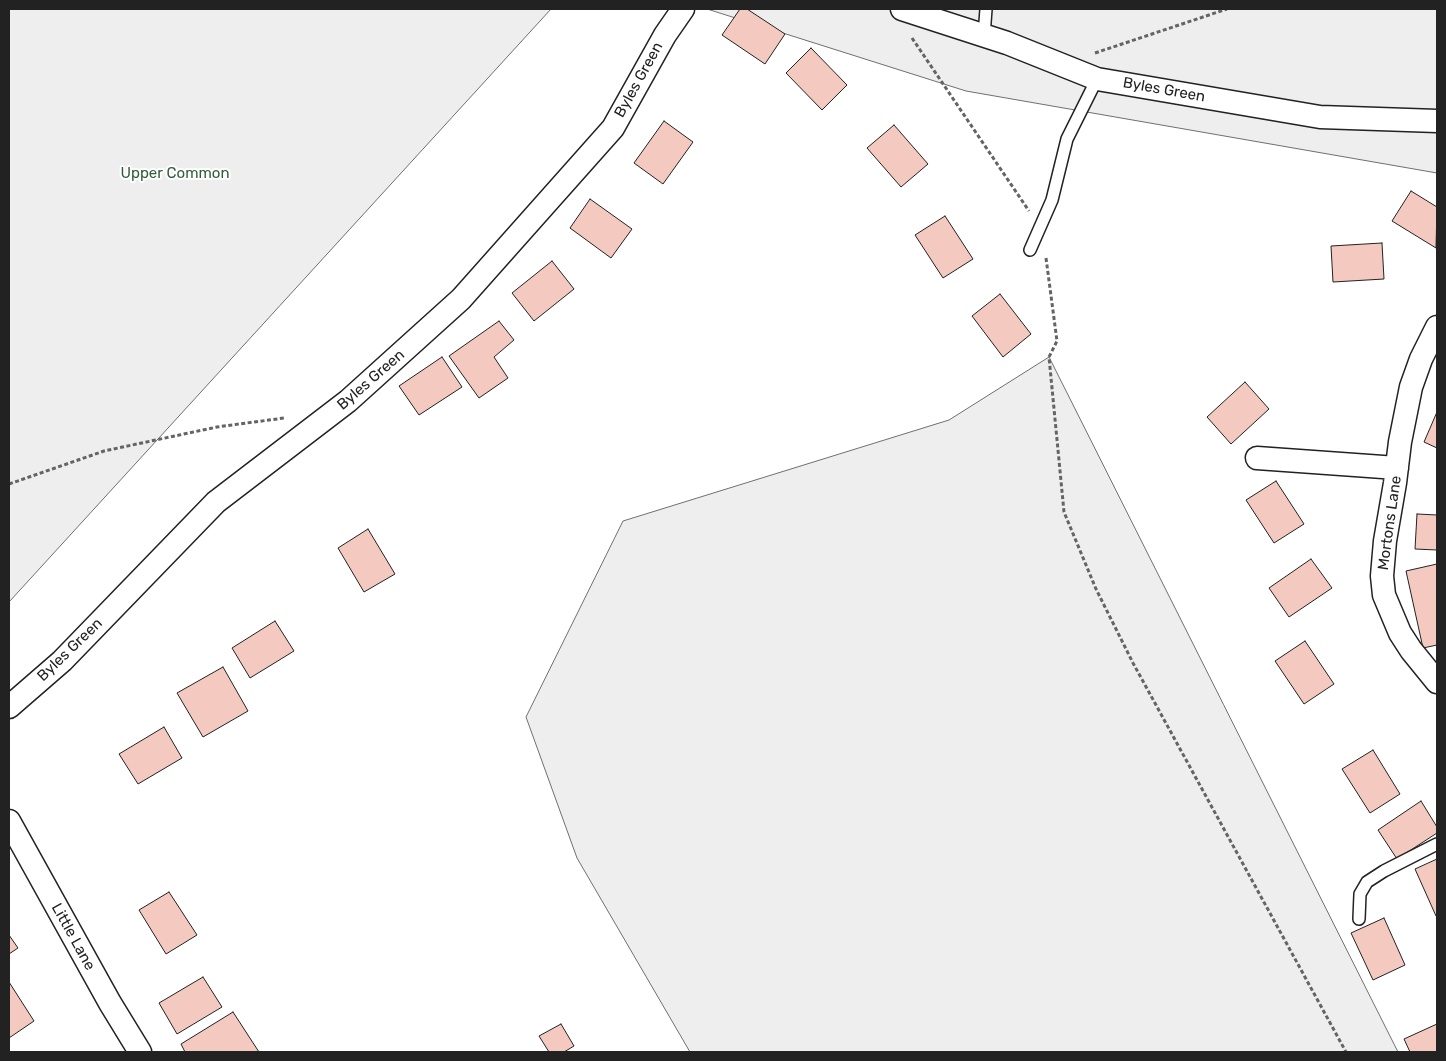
<!DOCTYPE html>
<html>
<head>
<meta charset="utf-8">
<style>
  body { margin:0 }
  #map { position:relative; width:1446px; height:1061px; overflow:hidden; background:#fff; font-family:Rubik,sans-serif }
  canvas { display:block }
  .frame { position:absolute; inset:0; border:10px solid #222; pointer-events:none }
</style>
</head>
<body>
<div id="map">
<canvas width="1446" height="1061"></canvas>
<div class="frame"></div>
</div>
<script>
const context = document.querySelector('canvas').getContext('2d');
context.lineJoin = 'round';
function fill(path, color) {
  context.fillStyle = color;
  context.fill(path, 'evenodd');
}
function toPath(rows) {
  const path = new Path2D();
  for (const r of rows) {
    path.moveTo(r[0], r[1]);
    for (let i = 2; i < r.length; i += 2) path.lineTo(r[i], r[i + 1]);
  }
  return path;
}
function stroke(path, color, width, dash) {
  context.strokeStyle = color;
  context.lineWidth = width;
  context.lineCap = dash ? 'butt' : 'round';
  context.setLineDash(dash || []);
  context.stroke(path);
}
function drawText(font, color, halo, rows, align = 'center') {
  context.font = font + ' Rubik,sans-serif';
  context.lineWidth = 4;
  context.setLineDash([]);
  context.textBaseline = 'middle';
  context.strokeStyle = halo;
  context.fillStyle = color;
  for (const [text, x, y, turn = 0] of rows) {
    context.save();
    context.translate(x, y);
    context.rotate((+turn || 0) * Math.PI / 180);
    context.textAlign = isNaN(turn) ? turn : align;
    if (halo) context.strokeText(text, 0, 0);
    context.fillText(text, 0, 0);
    context.restore();
  }
}
const green = toPath([
  [9,9,551,9,9,602,9,9],
  [707,9,1437,9,1437,173,966,91,707,9],
  [1049,357,1398,1052,690,1052,577,858,526,717,623,521,949,420,1049,357]
]);
const building = toPath([
  [740,9,747,9,785,34,765,64,722,35,740,9],
  [811,48,847,85,822,110,786,73,811,48],
  [664,121,693,142,663,184,634,163,664,121],
  [894,125,928,164,901,187,867,148,894,125],
  [1411,191,1437,207,1436,248,1392,221,1411,191],
  [590,199,632,229,611,258,570,228,590,199],
  [945,216,973,259,943,278,915,235,945,216],
  [1382,243,1384,279,1333,282,1331,246,1382,243],
  [552,261,574,289,534,321,512,293,552,261],
  [1000,294,1031,334,1003,357,972,316,1000,294],
  [499,321,514,340,494,357,508,378,479,398,449,356,499,321],
  [442,357,462,387,419,415,399,386,442,357],
  [1245,382,1269,409,1231,444,1207,417,1245,382],
  [1437,412,1437,448,1424,442,1437,412],
  [1276,481,1304,524,1274,543,1246,500,1276,481],
  [1417,514,1437,515,1437,550,1415,549,1417,514],
  [368,529,395,574,364,592,338,548,368,529],
  [1311,559,1332,588,1289,617,1269,588,1311,559],
  [1437,564,1437,645,1423,648,1406,571,1437,564],
  [275,621,294,651,250,678,232,648,275,621],
  [1305,641,1334,684,1304,704,1275,661,1305,641],
  [223,667,248,711,203,737,177,693,223,667],
  [164,727,182,758,138,784,119,754,164,727],
  [1373,750,1400,794,1370,813,1342,769,1373,750],
  [1421,801,1437,827,1437,833,1397,859,1378,830,1421,801],
  [1437,859,1437,916,1436,916,1415,869,1437,859],
  [169,892,197,935,166,954,139,910,169,892],
  [1384,918,1405,965,1373,980,1351,933,1384,918],
  [9,935,18,948,9,954,9,935],
  [203,977,222,1007,177,1034,159,1003,203,977],
  [9,982,34,1021,9,1038,9,982],
  [233,1012,259,1052,185,1052,181,1044,233,1012],
  [561,1024,574,1046,564,1052,549,1052,539,1036,561,1024],
  [1437,1024,1437,1052,1410,1052,1404,1039,1437,1024]
]);
const path = toPath([
  [912,38,1029,211],
  [1095,53,1227,9],
  [1046,258,1057,341,1049,357,1064,512,1096,589,1133,663,1346,1052],
  [9,484,104,451,217,427,284,418]
]);
const service = toPath([
  [984,36,986,9],
  [1030,250,1052,200,1067,139,1097,79],
  [1359,919,1360,894,1367,882,1384,871,1437,844]
]);
const minor = toPath([
  [902,9,1007,43,1097,79,1320,117,1437,121],
  [1437,327,1421,359,1411,387,1400,442,1395,483,1385,541,1382,576,1384,595,1400,633,1411,650,1437,682],
  [1257,458,1397,468],
  [9,707,62,661,216,502,348,401,461,299,613,128,665,35,683,9],
  [9,821,110,1003,140,1052]
]);
const streetNames = [
  ["Byles Green",639,80,-61],
  ["Byles Green",1164,90,10],
  ["Byles Green",371,380,-41],
  ["Mortons Lane",1390,523,-82],
  ["Byles Green",70,650,-44],
  ["Little Lane",73,937,61]
];
const parkNames = [
  ["Upper Common",175,174]
];
fill(green, '#eee');
stroke(green, '#6f6f6f', 1);
fill(building, '#f3c9c0');
stroke(building, '#222', 1);
stroke(service, '#222', 14);
stroke(minor, '#222', 25);
stroke(path, '#646464', 3, [4, 2.5]);
stroke(service, '#fff', 11);
stroke(minor, '#fff', 22);
drawText('15px', '#222', '#fff', streetNames);
drawText('15px', '#2f5e38', '#fff', parkNames);
</script>
</body>
</html>
